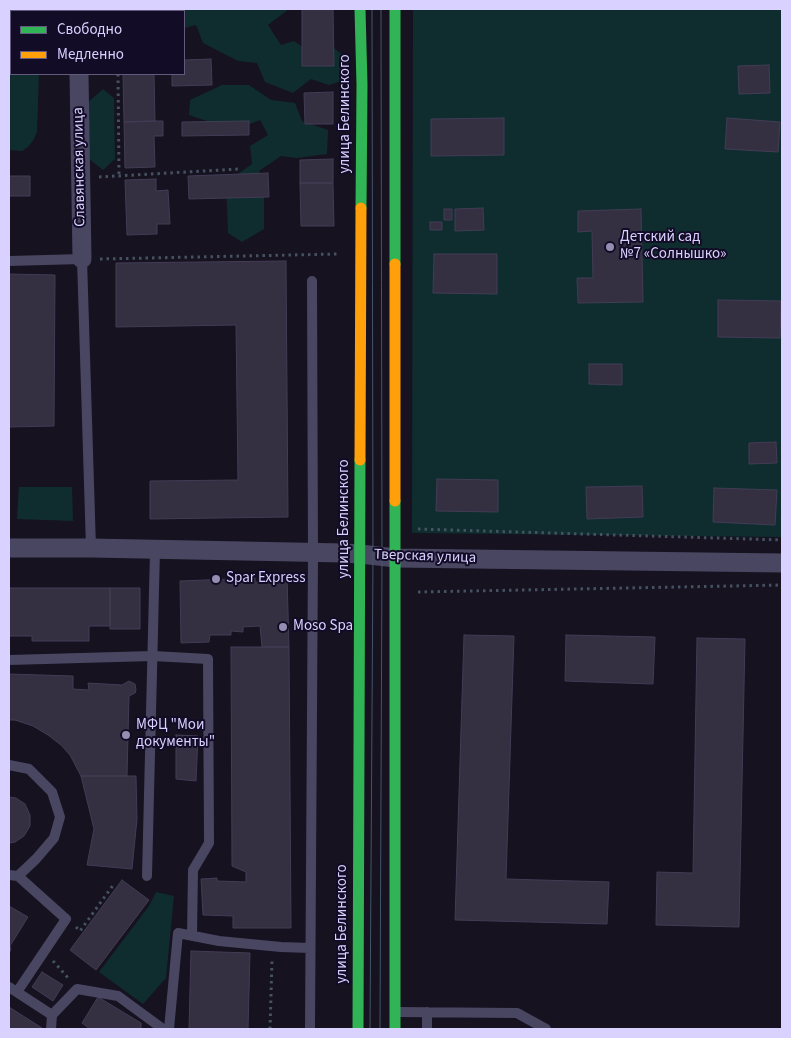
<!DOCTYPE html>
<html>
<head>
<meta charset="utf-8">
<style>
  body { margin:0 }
  #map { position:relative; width:791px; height:1038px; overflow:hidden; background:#161220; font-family:"Source Sans 3",sans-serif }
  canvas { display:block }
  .frame { position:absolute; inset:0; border:10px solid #d9d1ff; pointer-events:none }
  .legend { position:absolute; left:10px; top:10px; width:175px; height:65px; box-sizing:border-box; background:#120c26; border:1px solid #625b7d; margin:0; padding:6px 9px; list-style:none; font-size:15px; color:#d9d1ff }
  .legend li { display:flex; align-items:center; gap:10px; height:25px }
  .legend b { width:25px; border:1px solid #625b7d }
</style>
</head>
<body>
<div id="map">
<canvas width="791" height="1038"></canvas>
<div class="frame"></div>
<ul class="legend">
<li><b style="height:6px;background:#30b455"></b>Свободно</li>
<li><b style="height:6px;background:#ff9f0a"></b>Медленно</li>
</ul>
</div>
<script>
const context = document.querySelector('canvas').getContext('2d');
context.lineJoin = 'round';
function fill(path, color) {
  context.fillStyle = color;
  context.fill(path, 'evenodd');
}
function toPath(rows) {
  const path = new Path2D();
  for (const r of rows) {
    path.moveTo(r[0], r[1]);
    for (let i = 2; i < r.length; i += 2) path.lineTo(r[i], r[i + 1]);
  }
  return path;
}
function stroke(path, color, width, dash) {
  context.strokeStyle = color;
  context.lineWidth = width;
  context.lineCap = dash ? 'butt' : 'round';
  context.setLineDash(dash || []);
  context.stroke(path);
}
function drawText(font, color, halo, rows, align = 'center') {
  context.font = font + ' "Source Sans 3",sans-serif';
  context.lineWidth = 4;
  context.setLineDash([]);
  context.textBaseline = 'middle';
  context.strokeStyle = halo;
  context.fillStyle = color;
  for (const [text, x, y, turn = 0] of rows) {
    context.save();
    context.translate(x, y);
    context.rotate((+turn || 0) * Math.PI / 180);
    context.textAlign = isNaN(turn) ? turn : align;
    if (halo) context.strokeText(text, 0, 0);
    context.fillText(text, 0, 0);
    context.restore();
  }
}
const green = toPath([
  [9,9,40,9,40,11,11,11,11,74,39,74,37,131,34,139,28,147,22,151,9,150],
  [157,9,289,9,268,25,281,45,294,41,309,51,326,42,349,60,347,79,329,85,311,79,293,93,265,82,257,63,238,61,203,43,196,25,184,28,184,11,160,11],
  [413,9,782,9,782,537,412,533],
  [222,85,249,85,271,100,295,103,302,121,328,130,327,154,297,158,281,156,259,171,264,187,264,229,242,242,228,233,227,204,225,183,252,164,250,146,268,135,260,120,234,130,189,115,190,100],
  [103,89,114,98,115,159,103,170,88,158,86,104],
  [19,487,72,487,73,521,17,519],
  [156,892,174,896,166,978,143,1004,99,972,149,906]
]);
const building = toPath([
  [122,9,163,9,163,11,122,11,122,9],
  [302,9,333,9,334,66,302,66,302,9],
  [211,59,212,85,172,86,172,74,184,74,184,60,211,59],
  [769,65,770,93,739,94,738,66,769,65],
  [123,74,154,74,155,121,124,122,123,74],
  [333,92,333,124,305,124,304,93,333,92],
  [504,118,504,155,431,156,431,119,504,118],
  [727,118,780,122,778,152,725,149,727,118],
  [155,121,163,121,163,136,154,136,155,167,125,168,124,122,155,121],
  [249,121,249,135,182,136,182,122,249,121],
  [333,159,333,183,300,183,300,160,333,159],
  [268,173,269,197,189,199,188,176,268,173],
  [9,176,30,176,30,196,9,196,9,176],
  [156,179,156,191,168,190,170,224,157,224,157,234,127,235,125,180,156,179],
  [300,183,333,183,334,226,301,226,300,183],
  [483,208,484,230,455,231,455,209,483,208],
  [444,209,452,209,452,220,444,220,444,209],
  [641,209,643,302,578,303,577,278,593,278,592,231,578,232,578,211,641,209],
  [430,222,442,222,442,230,430,230,430,222],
  [434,254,497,254,497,294,433,293,434,254],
  [286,261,288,517,150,519,150,481,238,480,236,325,116,327,116,263,286,261],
  [9,274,55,275,54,426,9,427,9,274],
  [718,300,781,301,780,338,718,337,718,300],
  [589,364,622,364,622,385,589,384,589,364],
  [776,442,777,463,749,464,749,443,776,442],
  [437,479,498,480,498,512,436,511,437,479],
  [642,486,643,517,587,519,586,487,642,486],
  [714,488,777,490,775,525,713,522,714,488],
  [263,576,287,576,289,647,262,647,260,626,243,627,243,632,231,631,231,635,210,635,209,642,181,643,180,581,255,578,255,582,263,582,263,576],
  [9,588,110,588,110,626,89,626,89,641,32,641,32,636,9,636,9,588],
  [110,588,140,588,140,629,110,629,110,588],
  [464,635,514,636,506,879,609,882,607,924,455,920,464,635],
  [566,635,655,637,653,684,565,681,566,635],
  [697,638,745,639,739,927,656,925,657,872,693,873,697,638],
  [231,647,289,647,291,928,233,928,233,916,203,915,201,879,217,878,217,881,246,882,246,872,232,866,231,647],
  [9,674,73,676,73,689,89,690,88,683,122,685,129,681,135,684,136,690,135,693,129,696,127,776,81,776,70,755,61,745,48,735,33,726,15,720,9,720,9,674],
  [176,735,198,736,196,781,176,779,176,735],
  [81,776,136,776,137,819,132,869,87,865,94,829,81,776],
  [9,797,16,798,25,804,30,815,30,826,24,836,15,842,11,843,9,842,9,797],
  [122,880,149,900,96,970,70,950,122,880],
  [9,906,28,917,10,946,11,949,9,954,9,906],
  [191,951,250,953,248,1029,189,1029,191,951],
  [42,972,63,985,53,1001,32,987,42,972],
  [98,997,141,1023,141,1029,90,1029,82,1023,98,997],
  [9,1007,42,1028,41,1029,9,1029,9,1007]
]);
const path = toPath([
  [118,9,118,11],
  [118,74,119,176],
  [99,177,238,169],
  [100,259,338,254],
  [418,529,782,540],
  [418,592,782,585],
  [76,927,80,931,114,884],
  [53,961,69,979],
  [270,1029,272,960]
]);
const lane = toPath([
  [9,261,82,259,91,548],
  [9,660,153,656,208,659,209,843,193,870,192,936],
  [9,765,29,769,52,792,60,817,54,838,36,859,18,876],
  [9,875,18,876,66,919,17,992],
  [147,876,155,550],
  [9,987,52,1015],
  [397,1012,517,1013,546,1029],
  [427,1012,427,1029],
  [51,1029,52,1015,77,989,118,996,163,1029],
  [169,1029,178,933,219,941,281,947,310,948],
  [310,1029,313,553,312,281]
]);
const street = toPath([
  [78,9,78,11],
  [79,74,82,259],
  [9,548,91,548,344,553,360,554,396,558,782,563]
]);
const fast = toPath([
  [360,9,362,85,361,208],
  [395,9,395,264],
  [395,501,395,1029],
  [358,1029,360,460]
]);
const slow = toPath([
  [395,264,395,501],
  [360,460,361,208]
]);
const tram = toPath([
  [370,1029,373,555,372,9],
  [380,1029,382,556,381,9]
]);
const markers = [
  [610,247,5,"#958eb1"],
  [216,579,5,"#958eb1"],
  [283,627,5,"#958eb1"],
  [126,735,5,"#958eb1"]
];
const streetNames = [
  ["улица Белинского",346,114,-90],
  ["Славянская улица",80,167,-91],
  ["улица Белинского",345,519,-90],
  ["Тверская улица",425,557,2],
  ["улица Белинского",343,924,-90]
];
const poiNames = [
  ["Детский сад",620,238],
  ["№7 «Солнышко»",620,255],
  ["Spar Express",226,579],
  ["Moso Spa",293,627],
  ["МФЦ \"Мои",136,726],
  ["документы\"",136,743]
];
fill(green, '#0f2d2f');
fill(building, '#343042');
stroke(building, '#423c55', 1);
stroke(path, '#445262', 3, [2.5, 4]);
stroke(lane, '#494662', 10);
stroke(street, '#494662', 19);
stroke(fast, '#30b455', 11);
stroke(slow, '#ff9f0a', 11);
stroke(tram, '#42566b', 1);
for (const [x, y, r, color] of markers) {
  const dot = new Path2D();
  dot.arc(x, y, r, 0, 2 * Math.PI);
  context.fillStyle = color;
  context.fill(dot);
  stroke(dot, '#120c26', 2);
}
drawText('15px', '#d9d1ff', '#120c26', streetNames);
drawText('15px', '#d9d1ff', '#120c26', poiNames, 'left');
</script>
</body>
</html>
